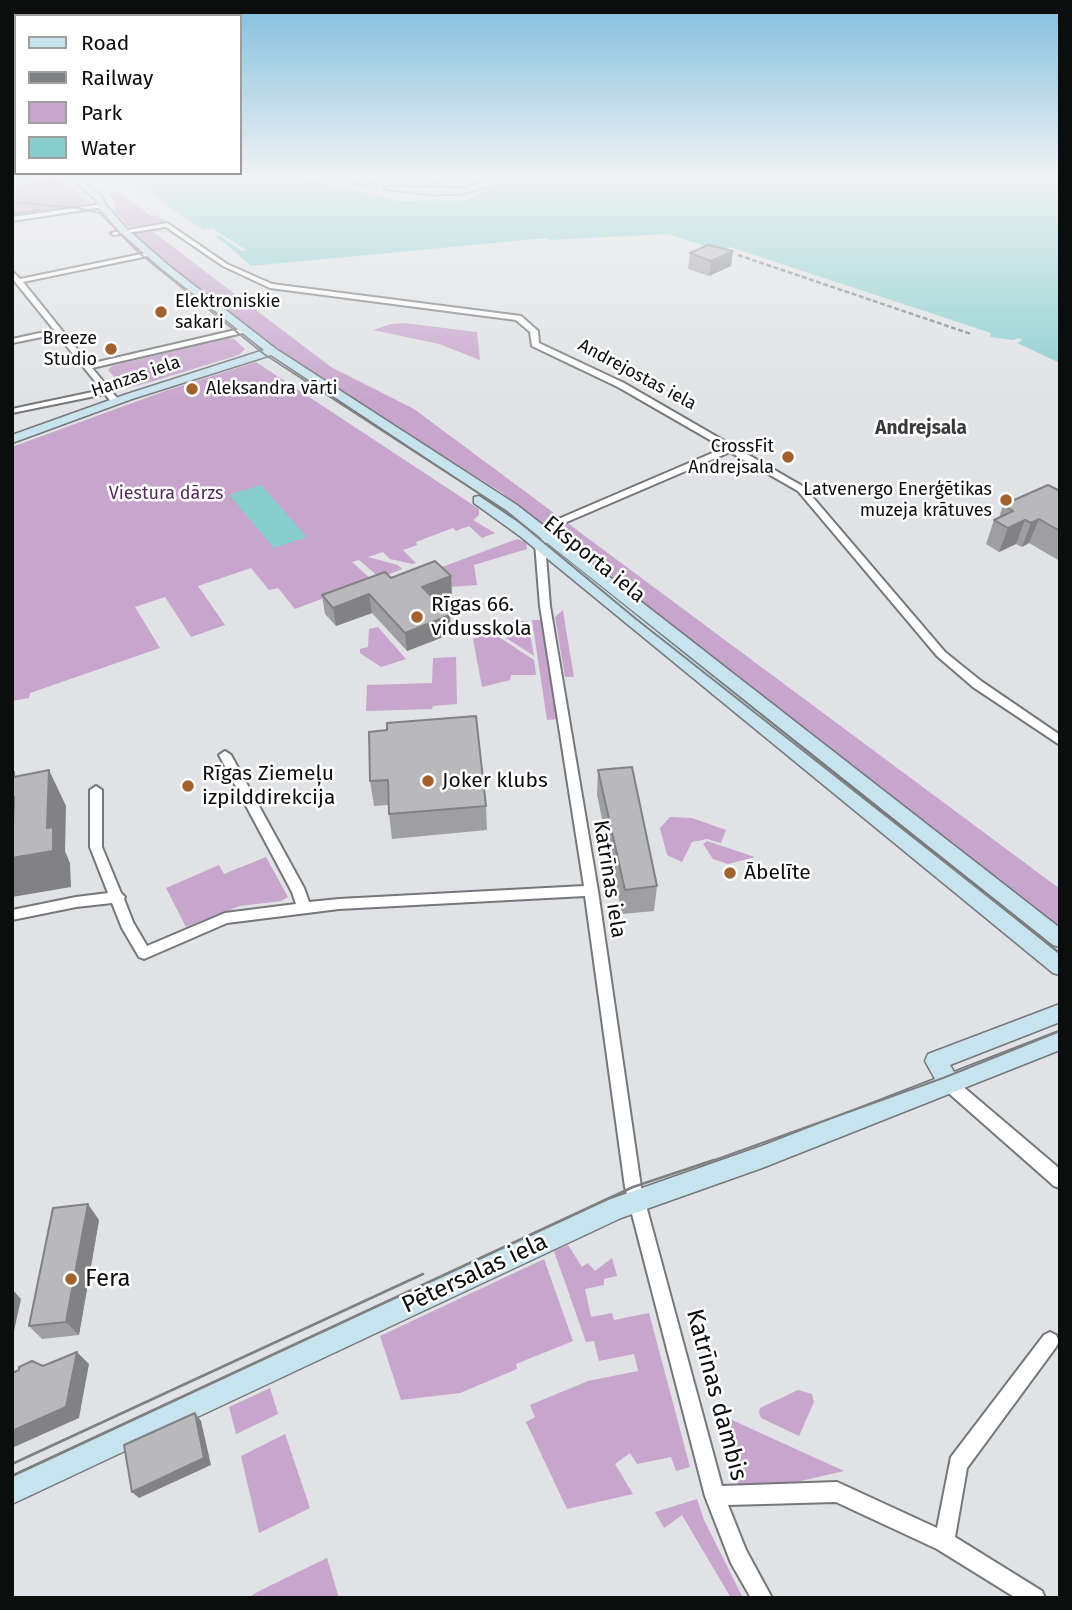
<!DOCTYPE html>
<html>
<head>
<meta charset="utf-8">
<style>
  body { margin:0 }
  #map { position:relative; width:1072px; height:1610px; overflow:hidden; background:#e0e2e5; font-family:"Fira Sans",sans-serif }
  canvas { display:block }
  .frame { position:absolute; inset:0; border:14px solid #0c0d0d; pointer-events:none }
  .legend { position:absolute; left:14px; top:14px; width:228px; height:161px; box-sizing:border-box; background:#fff; border:2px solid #9e9e9e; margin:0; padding:9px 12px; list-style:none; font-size:21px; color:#0c0d0d }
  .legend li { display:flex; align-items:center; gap:14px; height:35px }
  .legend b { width:35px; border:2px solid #9e9e9e }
</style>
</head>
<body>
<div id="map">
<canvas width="1072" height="1610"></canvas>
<div class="frame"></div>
<ul class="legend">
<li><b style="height:9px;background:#c7e3ee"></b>Road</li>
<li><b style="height:9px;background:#7d7f80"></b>Railway</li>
<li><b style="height:19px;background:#c7a5cc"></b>Park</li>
<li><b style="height:19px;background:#87cecd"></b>Water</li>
</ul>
</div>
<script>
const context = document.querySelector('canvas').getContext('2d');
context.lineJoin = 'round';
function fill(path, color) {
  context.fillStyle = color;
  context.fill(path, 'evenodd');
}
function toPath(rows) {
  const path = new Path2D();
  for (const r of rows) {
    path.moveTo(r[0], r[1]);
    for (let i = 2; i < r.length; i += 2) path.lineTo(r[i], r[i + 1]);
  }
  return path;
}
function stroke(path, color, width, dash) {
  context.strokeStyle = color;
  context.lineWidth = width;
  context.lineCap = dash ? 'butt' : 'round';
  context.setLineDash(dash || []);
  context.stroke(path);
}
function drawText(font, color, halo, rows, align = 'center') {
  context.font = font + ' "Fira Sans",sans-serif';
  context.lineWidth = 5;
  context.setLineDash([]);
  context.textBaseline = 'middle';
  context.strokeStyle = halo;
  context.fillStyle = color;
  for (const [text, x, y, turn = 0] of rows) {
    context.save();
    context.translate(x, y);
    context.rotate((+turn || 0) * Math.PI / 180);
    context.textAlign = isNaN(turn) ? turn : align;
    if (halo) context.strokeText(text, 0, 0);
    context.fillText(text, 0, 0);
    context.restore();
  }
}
const green = toPath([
  [57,177,90,203,12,215,12,187],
  [116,191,151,216,157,215,167,222,128,227,115,212,114,200,108,194],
  [148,228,331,367,414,409,1060,889,1060,929,501,492,322,382,171,268,133,232],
  [404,323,477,332,480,360,439,344,373,330,391,324],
  [227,338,234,339,245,349,239,355,157,380,125,389,108,370,112,366],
  [256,362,479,509,479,515,473,520,495,533,482,538,469,526,456,531,453,528,416,542,417,545,403,550,416,563,412,564,390,559,383,552,368,557,398,565,402,569,380,578,359,560,352,562,372,580,295,609,278,588,269,590,251,568,198,586,225,625,191,637,165,597,135,607,160,648,30,693,29,698,12,701,12,447,165,391],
  [517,539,526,542,527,549,474,565,477,585,450,587,434,570],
  [563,610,566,630,574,677,565,677,555,617],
  [532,620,541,620,557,719,547,720],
  [516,621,528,621,534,656,494,630],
  [378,627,406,659,381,667,360,653,360,649,368,647,369,629],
  [491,632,534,660,536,675,511,675,510,680,482,687,473,639],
  [456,657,457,704,433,706,432,709,366,711,367,685,432,683,433,658],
  [670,817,692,818,726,830,721,843,707,839,692,842,682,862,667,855,660,828],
  [707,841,755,857,728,864,713,859,703,844],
  [266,857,288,897,281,901,240,906,186,927,166,888,219,865,224,874],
  [568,1245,582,1267,588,1263,595,1271,612,1258,617,1276,604,1279,604,1285,585,1289,591,1317,612,1313,614,1320,649,1313,690,1467,676,1471,671,1457,637,1464,630,1453,615,1464,633,1494,567,1509,526,1422,535,1417,530,1405,588,1381,638,1371,634,1354,599,1361,594,1341,586,1342,554,1251],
  [544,1259,573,1341,516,1364,517,1369,460,1393,401,1400,380,1336],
  [270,1388,278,1414,236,1434,229,1407],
  [798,1390,812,1394,814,1402,799,1436,761,1418,759,1412,760,1408],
  [732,1420,844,1471,762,1490,743,1487,737,1482,718,1421],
  [285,1434,310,1508,259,1533,241,1456],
  [697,1499,704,1520,743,1598,731,1598,682,1515,664,1528,655,1512],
  [327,1558,339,1598,248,1598,259,1591]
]);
const water = toPath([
  [126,177,299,177,399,201,467,200,506,180,498,177,1060,177,1060,363,1017,343,1023,340,1018,338,1013,340,990,337,991,333,730,247,721,251,667,234,550,240,547,238,251,266,226,244,210,233,200,230],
  [261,485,307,537,274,548,229,495]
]);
const pier = toPath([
  [122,177,134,182,203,230,212,228,246,250,242,251,220,236,212,238,202,234]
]);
const secondaryTunnel = toPath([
  [369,184,389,189]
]);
const street = toPath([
  [102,204,104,207,12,221,12,217,102,204],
  [167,223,227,264,272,284,521,316,538,331,539,343,624,383,804,487,945,652,981,681,1060,735,1060,745,973,687,937,656,798,491,730,452,548,530,542,530,542,526,724,448,618,387,532,346,530,332,516,320,270,288,223,266,166,227,114,235,111,233,167,223],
  [151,252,153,253,153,255,23,282,89,364,244,328,247,328,247,332,92,368,118,399,118,403,112,403,105,394,12,413,12,409,102,390,57,334,12,343,12,339,54,330,12,278,12,271,20,279,151,252],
  [544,537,549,540,545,544,550,606,598,891,641,1187,722,1486,837,1482,937,1528,951,1457,1044,1335,1050,1332,1056,1335,1059,1341,1056,1347,967,1468,955,1537,1042,1591,1045,1598,1016,1598,937,1549,836,1502,728,1505,746,1550,772,1598,751,1598,731,1563,705,1496,625,1187,585,896,339,909,227,923,144,959,139,957,122,928,112,903,76,907,12,920,12,910,76,897,108,893,90,847,90,790,96,786,102,790,102,847,121,893,125,897,124,899,133,922,147,946,225,913,296,904,292,892,219,755,225,751,231,755,304,888,309,902,339,899,584,886,540,606,535,543,544,537],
  [949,1077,954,1079,1060,1169,1060,1188,1054,1186,944,1089,941,1084,944,1079,949,1077]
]);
const secondary = toPath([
  [68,177,77,177,103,197,106,205,127,229,168,265,276,349,517,505,1060,928,1060,947,1053,945,507,511,271,355,132,399,12,443,12,435,124,395,264,350,162,269,121,233,99,208,96,200,68,177],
  [334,177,349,177,373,184,369,186,334,177],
  [405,177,418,177,441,185,437,187,405,177],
  [484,177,494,177,497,180,491,186,461,194,433,195,385,189,389,186,461,188,485,182,488,180,484,177],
  [479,496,531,531,1060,955,1060,975,1053,973,521,537,474,503,474,497,479,496],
  [1060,1004,1060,1022,950,1065,954,1072,1060,1031,1060,1050,762,1168,621,1218,12,1504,12,1476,608,1200,762,1146,935,1079,925,1061,928,1054,1060,1004]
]);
const tramFar1 = toPath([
  [12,202,77,208,100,213,138,252,264,354,506,511,635,618,1060,953],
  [12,214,40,210],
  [709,1162,943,1078,1060,1031]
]);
const tram = toPath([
  [12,1464,423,1274],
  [12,1476,633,1187,714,1160]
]);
const rail = toPath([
  [738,255,971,334]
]);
const wall = toPath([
  [733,251,731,266,709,276,688,269,690,253],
  [1060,491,1060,561,1029,543,1022,547,1016,544,999,552,986,544,994,520,999,518,1003,505],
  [391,578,452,594,435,601,450,615,451,634,407,651,372,613,336,626,325,614,322,595],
  [387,730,486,806,487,830,392,839,388,805,374,806,370,781],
  [598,770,657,886,654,911,622,914,597,795],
  [99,1220,79,1335,42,1339,29,1326]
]);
const shadedWall = toPath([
  [733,251,731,266,709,276,711,261],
  [1039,519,1029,543,1022,547,1031,523],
  [1025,520,1016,544,999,552,1008,528],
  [451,576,452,594,423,605,422,587],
  [369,594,372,613,336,626,333,608],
  [450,615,451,634,407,651,405,633],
  [49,770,66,806,65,851,70,863,71,887,12,897,12,858],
  [88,1204,99,1220,79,1335,66,1322],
  [12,1289,21,1299,12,1340],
  [77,1352,89,1364,79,1418,12,1448,12,1431],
  [195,1413,201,1421,211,1465,139,1498,132,1492]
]);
const building = toPath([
  [708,245,733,251,711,261,690,253,708,245],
  [1048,485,1060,491,1060,531,1039,519,1031,523,1025,520,1008,528,994,520,1013,511,1003,505,1048,485],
  [435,561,451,576,422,587,450,615,405,633,369,594,333,608,322,595,385,572,391,578,435,561],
  [476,716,486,806,389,814,388,780,370,781,369,732,387,730,387,723,476,716],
  [632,767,657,886,625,890,598,770,632,767],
  [49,770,47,828,53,827,53,851,12,858,14,797,12,797,12,772,14,772,14,777,49,770],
  [88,1204,66,1322,29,1326,53,1208,88,1204],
  [77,1352,66,1407,12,1431,12,1373,19,1370,19,1367,32,1361,43,1366,77,1352],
  [195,1413,204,1458,132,1492,124,1445,195,1413]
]);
const markers = [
  [161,312,7,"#a3612e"],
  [111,349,7,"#a3612e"],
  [192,389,7,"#a3612e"],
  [788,457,7,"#a3612e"],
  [1006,500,7,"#a3612e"],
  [417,617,7,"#a3612e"],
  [428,781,7,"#a3612e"],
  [188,786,7,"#a3612e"],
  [730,873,7,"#a3612e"],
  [71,1279,7,"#a3612e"]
];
const farPoinames = [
  ["Elektroniskie",175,302,"left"],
  ["sakari",175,323,"left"],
  ["Breeze",97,339],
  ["Studio",97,360],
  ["Aleksandra vārti",206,389,"left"],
  ["CrossFit",774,447],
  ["Andrejsala",774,468],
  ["Latvenergo Enerģētikas",992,490],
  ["muzeja krātuves",992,511]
];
const farStreetnames = [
  ["Andrejostas iela",637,375,28],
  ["Hanzas iela",136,377,-19]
];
const farParknames = [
  ["Viestura dārzs",166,494]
];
const farNeighbourhoodnames = [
  ["Andrejsala",921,429]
];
const streetNames = [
  ["Eksporta iela",594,560,39],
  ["Katrīnas iela",609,879,81]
];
const poiNames = [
  ["Rīgas 66.",431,605],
  ["vidusskola",431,629],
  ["Rīgas Ziemeļu",202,774],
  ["izpilddirekcija",202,798],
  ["Joker klubs",442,781],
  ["Ābelīte",744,873]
];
const nearStreetnames = [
  ["Pētersalas iela",475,1274,-25],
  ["Katrīnas dambis",716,1395,75]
];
const nearPoinames = [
  ["Fera",85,1279]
];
fill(green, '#c7a5cc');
fill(water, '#87cecd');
fill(pier, '#e0e2e5');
stroke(secondaryTunnel, '#c0c2c5', 10, [10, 4.5]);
stroke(street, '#76777a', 4);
stroke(secondary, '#76777a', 3);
fill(street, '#fff');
fill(secondary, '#c7e3ee');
stroke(tramFar1, '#7d7f80', 2);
stroke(tram, '#7d7f80', 2.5);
stroke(rail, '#7d7f80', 2.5, [5, 2.5]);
fill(wall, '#9f9fa2');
fill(shadedWall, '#828284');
fill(building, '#b9b9bc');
stroke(building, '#828284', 2);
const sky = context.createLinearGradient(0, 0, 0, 402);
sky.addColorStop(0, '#81bedd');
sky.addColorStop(0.44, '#f1f2f3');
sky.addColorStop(1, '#f1f2f300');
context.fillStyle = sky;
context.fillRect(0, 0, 1072, 402);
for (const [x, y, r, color] of markers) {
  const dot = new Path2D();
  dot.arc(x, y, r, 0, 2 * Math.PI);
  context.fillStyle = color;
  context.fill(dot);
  stroke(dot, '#fff', 2.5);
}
drawText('18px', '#0c0d0d', '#fff', farPoinames, 'right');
drawText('18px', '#0c0d0d', '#fff', farStreetnames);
drawText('18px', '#572a5f', '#fff', farParknames);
drawText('bold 19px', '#383a3c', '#fff', farNeighbourhoodnames);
drawText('21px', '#0c0d0d', '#fff', streetNames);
drawText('21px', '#0c0d0d', '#fff', poiNames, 'left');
drawText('24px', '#0c0d0d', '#fff', nearStreetnames);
drawText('24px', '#0c0d0d', '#fff', nearPoinames, 'left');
</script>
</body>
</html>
